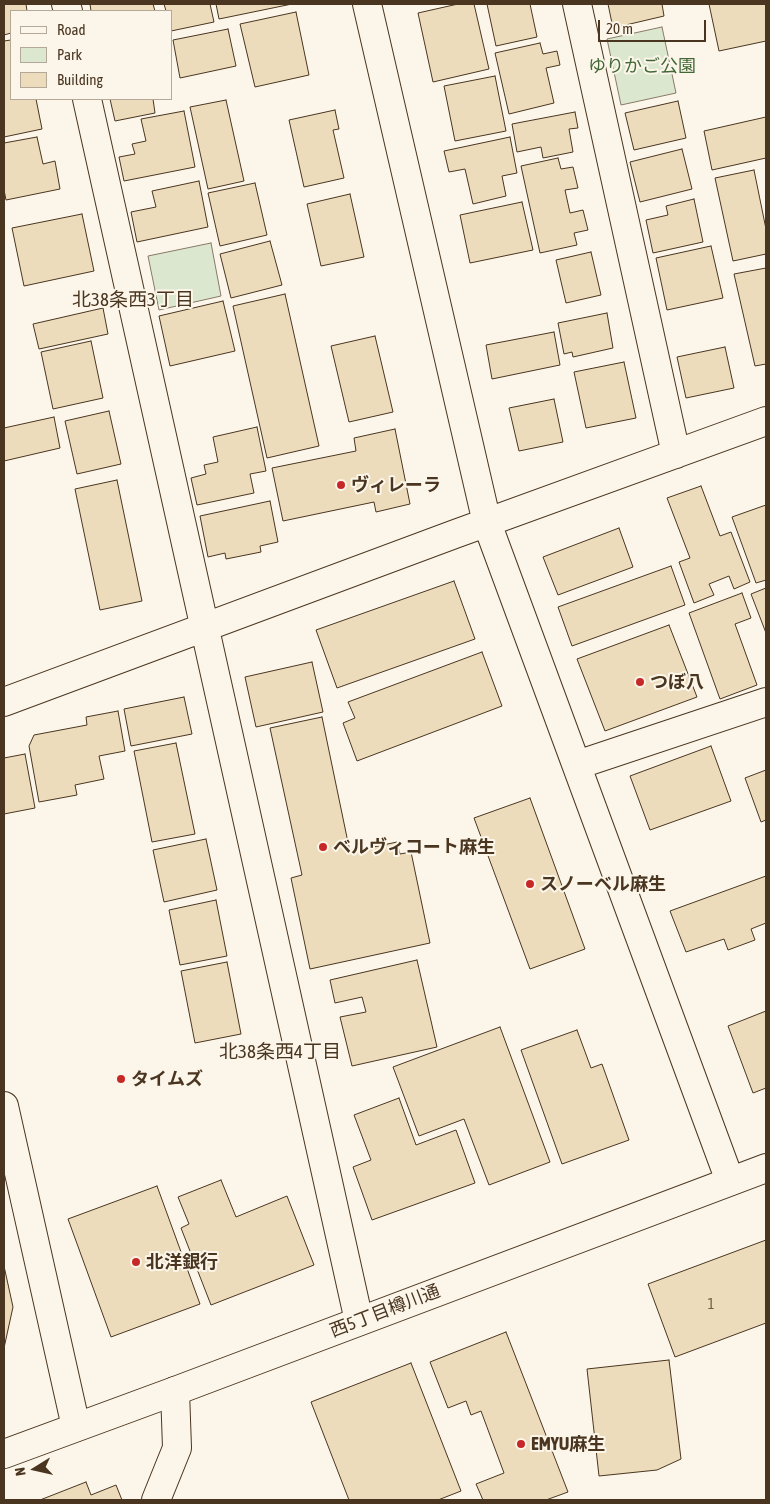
<!DOCTYPE html>
<html>
<head>
<meta charset="utf-8">
<style>
  body { margin:0 }
  #map { position:relative; width:770px; height:1504px; overflow:hidden; background:#fbf6e9; font-family:"Asap Condensed",sans-serif }
  canvas { display:block }
  .frame { position:absolute; inset:0; border:5px solid #4a3520; pointer-events:none }
  .legend { position:absolute; left:10px; top:10px; width:162px; height:90px; box-sizing:border-box; background:#fbf6e9; border:1px solid #b4a999; margin:0; padding:6px 9px; list-style:none; font-size:15px; color:#4a3520 }
  .legend li { display:flex; align-items:center; gap:10px; height:25px }
  .legend b { width:25px; border:1px solid #b4a999 }
  .north { position:absolute; left:10px; top:1444px; width:50px; height:50px; -webkit-text-stroke:4px #fbf6e9; paint-order:stroke; rotate:260deg; font-size:14px; font-weight:700; line-height:20px; text-align:center; color:#4a3520 }
  .north::after { content:''; display:block; margin:auto; width:18px; height:22px; background:#4a3520; clip-path:polygon(50% 0,100% 100%,50% 72%,0 100%) }
  .scale { position:absolute; left:598px; top:20px; width:108px; height:22px; box-sizing:border-box; border:2px solid #4a3520; border-top:0; padding-left:6px; font-size:15px; line-height:18px; white-space:nowrap; color:#4a3520; -webkit-text-stroke:4px #fbf6e9; paint-order:stroke }
</style>
</head>
<body>
<div id="map">
<canvas width="770" height="1504"></canvas>
<div class="frame"></div>
<ul class="legend">
<li><b style="height:6px;background:#fbf6e9"></b>Road</li>
<li><b style="height:14px;background:#dce7d0"></b>Park</li>
<li><b style="height:14px;background:#ecdcbc"></b>Building</li>
</ul>
<div class="north">N</div>
<div class="scale">20 m</div>
</div>
<script>
const context = document.querySelector('canvas').getContext('2d');
context.lineJoin = 'round';
function fill(path, color) {
  context.fillStyle = color;
  context.fill(path, 'evenodd');
}
function toPath(rows) {
  const path = new Path2D();
  for (const r of rows) {
    path.moveTo(r[0], r[1]);
    for (let i = 2; i < r.length; i += 2) path.lineTo(r[i], r[i + 1]);
  }
  return path;
}
function stroke(path, color, width, dash) {
  context.strokeStyle = color;
  context.lineWidth = width;
  context.lineCap = dash ? 'butt' : 'round';
  context.setLineDash(dash || []);
  context.stroke(path);
}
function drawText(font, color, halo, rows, align = 'center') {
  context.font = font + ' "Asap Condensed","Noto Sans JP",sans-serif';
  context.lineWidth = 4;
  context.setLineDash([]);
  context.textBaseline = 'middle';
  context.strokeStyle = halo;
  context.fillStyle = color;
  for (const [text, x, y, turn = 0] of rows) {
    context.save();
    context.translate(x, y);
    context.rotate((+turn || 0) * Math.PI / 180);
    context.textAlign = isNaN(turn) ? turn : align;
    if (halo) context.strokeText(text, 0, 0);
    context.fillText(text, 0, 0);
    context.restore();
  }
}
const green = toPath([
  [662,27,676,93,621,105,607,39,662,27],
  [211,243,221,296,159,310,148,256,211,243]
]);
const building = toPath([
  [4,4,26,4,27,11,11,11,11,33,4,35,4,4],
  [90,4,153,4,155,11,91,11,90,4],
  [164,4,210,4,214,22,171,31,171,11,166,11,164,4],
  [216,4,292,4,219,19,216,4],
  [458,4,474,4,489,69,433,82,418,13,458,4],
  [487,4,530,4,537,37,496,46,487,4],
  [608,4,662,4,664,16,613,28,608,4],
  [709,4,766,4,766,41,719,51,709,4],
  [296,12,309,75,255,87,240,24,296,12],
  [228,29,236,66,180,78,173,40,228,29],
  [11,40,11,99,36,99,42,129,4,137,4,41,11,40],
  [540,43,543,54,557,51,560,65,546,68,554,103,509,114,495,53,540,43],
  [495,76,506,131,455,141,444,86,495,76],
  [110,99,153,99,155,113,115,121,110,99],
  [226,100,244,181,208,189,190,107,226,100],
  [678,101,686,138,634,150,625,113,678,101],
  [335,110,339,129,333,130,344,178,304,187,289,120,335,110],
  [184,111,195,167,124,181,119,157,135,154,132,144,146,141,141,119,184,111],
  [575,112,578,128,569,129,573,152,543,158,541,147,517,152,512,124,575,112],
  [766,117,766,158,712,170,704,131,766,117],
  [37,137,43,164,55,161,60,189,6,200,4,190,4,143,37,137],
  [510,137,517,173,502,176,506,196,473,204,465,169,449,172,444,151,510,137],
  [682,149,692,189,640,202,630,162,682,149],
  [558,158,561,169,573,167,578,188,565,190,570,213,583,210,588,230,574,233,577,245,540,253,521,166,558,158],
  [754,170,766,229,766,254,733,261,715,178,754,170],
  [199,181,208,227,137,242,131,212,156,207,152,191,199,181],
  [255,183,267,235,220,246,208,193,255,183],
  [350,194,364,257,321,266,307,204,350,194],
  [694,199,703,242,653,253,646,220,668,215,666,206,694,199],
  [522,202,533,250,470,263,460,215,522,202],
  [82,214,94,271,24,286,12,228,82,214],
  [270,241,282,285,231,298,220,254,270,241],
  [711,246,723,298,667,310,656,258,711,246],
  [591,252,601,295,566,303,556,260,591,252],
  [766,268,766,364,755,366,734,274,766,268],
  [285,294,319,446,267,458,233,306,285,294],
  [223,301,235,351,170,366,159,316,223,301],
  [103,308,108,334,39,349,33,324,103,308],
  [607,313,613,348,573,357,572,352,564,354,558,323,607,313],
  [554,332,560,365,492,379,486,345,554,332],
  [375,336,393,412,349,422,331,346,375,336],
  [91,341,103,398,53,409,41,352,91,341],
  [725,347,734,388,686,398,677,357,725,347],
  [624,362,636,418,586,428,574,372,624,362],
  [554,399,563,442,519,451,509,408,554,399],
  [109,411,121,464,77,474,65,421,109,411],
  [54,417,60,448,4,461,4,428,54,417],
  [257,427,266,471,250,474,254,493,197,505,191,478,206,474,204,465,218,462,213,437,257,427],
  [395,429,410,504,376,512,374,502,283,521,272,468,356,451,354,438,395,429],
  [117,480,142,601,100,610,75,489,117,480],
  [701,486,720,536,731,532,750,582,734,589,729,576,709,584,714,595,694,603,679,562,690,558,667,498,701,486],
  [270,501,278,542,260,546,261,552,226,559,225,553,208,557,200,516,270,501],
  [766,505,766,580,756,583,732,517,766,505],
  [619,528,633,567,558,595,543,557,619,528],
  [671,566,685,605,572,646,558,607,671,566],
  [454,581,475,639,337,688,316,630,454,581],
  [766,588,766,633,751,594,766,588],
  [742,593,751,618,735,624,757,685,720,699,689,613,742,593],
  [669,625,697,697,605,731,577,659,669,625],
  [482,652,502,706,357,761,343,723,355,718,348,702,482,652],
  [312,662,323,712,256,727,245,677,312,662],
  [184,697,192,734,131,746,124,709,184,697],
  [118,711,125,751,99,756,104,779,75,785,77,795,39,802,29,746,34,735,87,725,86,717,118,711],
  [322,717,350,852,397,842,400,854,411,852,430,943,310,969,291,878,302,875,270,728,322,717],
  [176,743,195,834,152,842,134,751,176,743],
  [711,746,731,801,650,830,630,776,711,746],
  [25,754,35,808,4,814,4,758,25,754],
  [766,770,766,820,761,822,745,778,766,770],
  [530,798,585,949,530,969,474,818,530,798],
  [206,839,217,890,164,902,153,850,206,839],
  [766,876,766,923,751,929,755,940,728,950,724,939,686,952,670,911,766,876],
  [216,900,227,956,180,965,169,910,216,900],
  [417,960,437,1047,352,1066,340,1017,366,1012,362,997,335,1003,330,980,417,960],
  [227,962,241,1034,195,1043,181,971,227,962],
  [766,1011,766,1088,753,1093,728,1026,766,1011],
  [500,1027,550,1162,489,1185,464,1119,419,1136,393,1067,500,1027],
  [577,1030,591,1068,602,1064,629,1140,562,1164,521,1050,577,1030],
  [399,1098,416,1145,456,1130,475,1183,372,1220,353,1167,371,1160,354,1115,399,1098],
  [221,1180,236,1217,287,1196,314,1265,211,1305,181,1228,189,1224,178,1197,221,1180],
  [157,1186,200,1304,111,1337,68,1219,157,1186],
  [766,1240,766,1323,675,1357,648,1284,766,1240],
  [4,1266,13,1307,4,1348,4,1266],
  [506,1332,568,1492,546,1500,483,1500,476,1484,504,1473,481,1411,471,1415,466,1401,448,1408,430,1362,506,1332],
  [669,1360,681,1459,657,1470,599,1476,587,1369,669,1360],
  [411,1363,461,1491,438,1500,349,1500,311,1402,411,1363],
  [86,1482,91,1495,116,1485,122,1500,40,1500,86,1482]
]);
const street = toPath([
  [66,4,68,11],
  [367,4,487,523,730,1181],
  [577,4,676,454],
  [87,99,359,1321],
  [4,702,455,534,766,421],
  [577,765,766,702],
  [4,1106,76,1427],
  [156,1500,177,1448,175,1391]
]);
const secondary = toPath([
  [4,1454,175,1391,766,1168]
]);
const markers = [
  [341,485,5,"#c62828"],
  [640,682,5,"#c62828"],
  [323,847,5,"#c62828"],
  [530,884,5,"#c62828"],
  [121,1079,5,"#c62828"],
  [136,1262,5,"#c62828"],
  [521,1444,5,"#c62828"]
];
const numberNames = [
  ["1",711,1304]
];
const parkNames = [
  ["ゆりかご公園",642,66]
];
const poiNames = [
  ["ヴィレーラ",351,485],
  ["つぼ八",650,682],
  ["ベルヴィコート麻生",333,847],
  ["スノーベル麻生",540,884],
  ["タイムズ",131,1079],
  ["北洋銀行",146,1262],
  ["EMYU麻生",531,1444]
];
const streetNames = [
  ["西5丁目樽川通",385,1311,-21]
];
const neighbourhoodNames = [
  ["北38条西3丁目",133,300],
  ["北38条西4丁目",280,1052]
];
fill(green, '#dce7d0');
stroke(green, '#887966', 1);
fill(building, '#ecdcbc');
stroke(building, '#4a3520', 1);
stroke(street, '#4a3520', 30);
stroke(secondary, '#4a3520', 30);
stroke(street, '#fbf6e9', 28);
stroke(secondary, '#fbf6e9', 28);
for (const [x, y, r, color] of markers) {
  const dot = new Path2D();
  dot.arc(x, y, r, 0, 2 * Math.PI);
  context.fillStyle = color;
  context.fill(dot);
  stroke(dot, '#fbf6e9', 2);
}
drawText('15px', '#725f47', null, numberNames);
drawText('18px', '#436837', '#fbf6e9', parkNames);
drawText('bold 18px', '#4a3520', '#fbf6e9', poiNames, 'left');
drawText('18px', '#4a3520', '#fbf6e9', streetNames);
drawText('19px', '#4a3520', '#fbf6e9', neighbourhoodNames);
</script>
</body>
</html>
